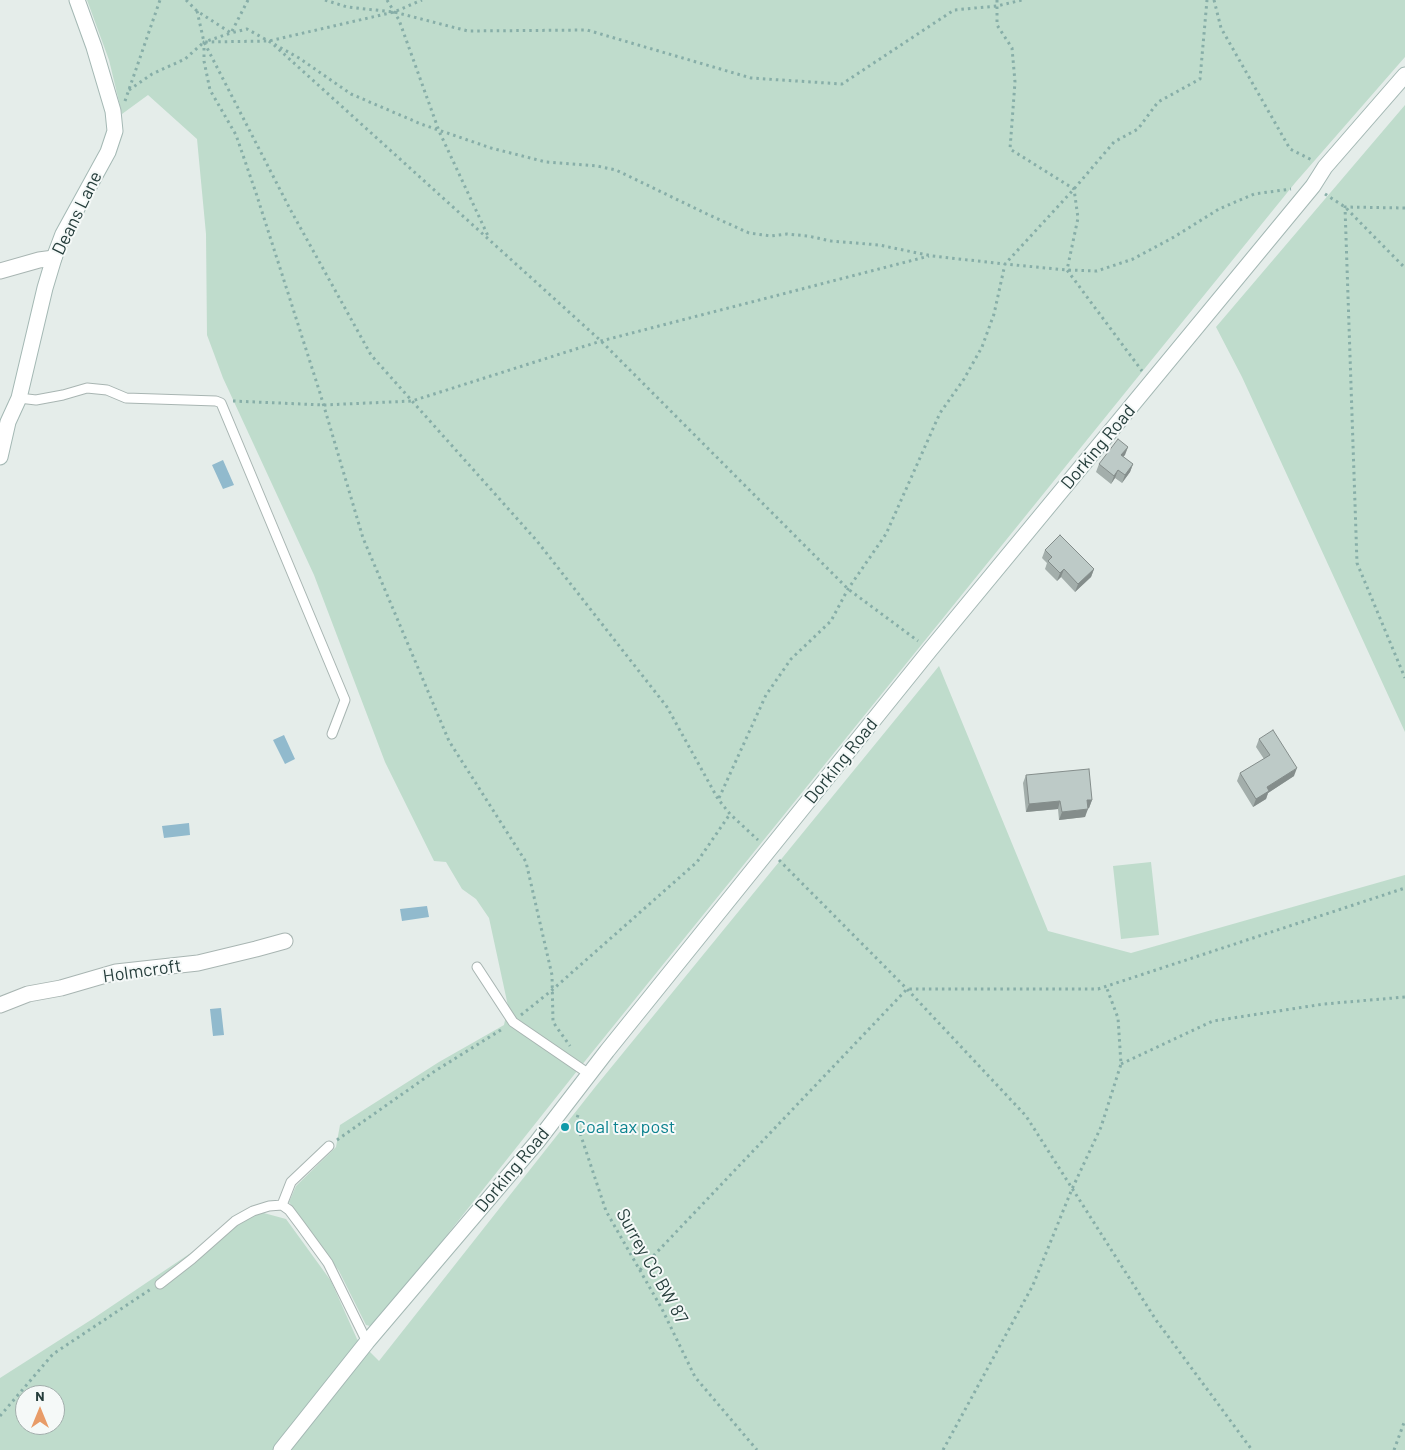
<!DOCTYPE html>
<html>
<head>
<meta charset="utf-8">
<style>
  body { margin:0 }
  #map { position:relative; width:1405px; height:1450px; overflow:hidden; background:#e5edea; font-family:Barlow,sans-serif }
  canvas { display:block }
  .north { position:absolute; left:15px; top:1385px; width:50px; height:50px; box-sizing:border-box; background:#f5f9f8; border:1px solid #a2aeac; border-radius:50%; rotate:0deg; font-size:14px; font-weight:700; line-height:20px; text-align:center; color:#253d3b }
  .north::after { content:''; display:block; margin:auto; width:18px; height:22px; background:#e89c68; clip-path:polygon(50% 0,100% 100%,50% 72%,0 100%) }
</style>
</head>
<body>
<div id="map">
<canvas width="1405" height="1450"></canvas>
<div class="north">N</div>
</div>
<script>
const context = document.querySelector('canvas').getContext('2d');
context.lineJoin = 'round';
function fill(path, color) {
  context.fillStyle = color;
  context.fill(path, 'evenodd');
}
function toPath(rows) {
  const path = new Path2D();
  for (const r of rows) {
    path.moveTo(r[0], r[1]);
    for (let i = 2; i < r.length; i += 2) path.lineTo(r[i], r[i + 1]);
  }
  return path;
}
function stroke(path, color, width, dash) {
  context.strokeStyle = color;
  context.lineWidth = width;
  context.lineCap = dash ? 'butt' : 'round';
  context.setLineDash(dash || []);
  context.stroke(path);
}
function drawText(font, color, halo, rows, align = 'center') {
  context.font = font + ' Barlow,sans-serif';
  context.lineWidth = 4;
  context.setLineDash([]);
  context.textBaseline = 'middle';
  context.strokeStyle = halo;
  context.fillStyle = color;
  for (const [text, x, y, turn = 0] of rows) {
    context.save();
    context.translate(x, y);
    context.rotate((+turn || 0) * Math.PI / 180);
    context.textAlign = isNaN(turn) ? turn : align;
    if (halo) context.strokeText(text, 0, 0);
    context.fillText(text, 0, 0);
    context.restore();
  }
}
const green = toPath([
  [87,0,1405,0,1405,57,1295,183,1137,378,577,1071,374,1327,366,1325,339,1271,289,1202,296,1186,336,1147,340,1125,439,1062,504,1025,508,1006,489,918,476,899,462,889,446,862,434,861,385,762,314,575,223,378,207,335,206,234,197,139,148,95,122,114,109,60],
  [1405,105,1405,732,1242,377,1216,327],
  [939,666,1048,931,1131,953,1405,875,1405,1450,0,1450,0,1378,94,1318,216,1236,260,1212,286,1219,331,1281,357,1339,379,1361,596,1086],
  [25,1395,55,1395,55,1425,25,1425],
  [1151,862,1159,935,1121,939,1113,866]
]);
const water = toPath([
  [223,460,234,485,223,489,212,465],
  [284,735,295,759,285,764,273,740],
  [189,823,190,835,164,838,162,826],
  [427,906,429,917,402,921,400,909],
  [221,1008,224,1035,213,1036,210,1009]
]);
const path = toPath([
  [186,0,197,11,231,33,247,29,299,58,351,94,421,124,491,148,546,162,597,166,616,170,707,214,749,233,771,236,787,234,808,236,831,241,879,245,932,256,1005,264,1067,270,1097,271,1133,259,1174,237,1219,209,1254,194,1291,189],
  [248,0,231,33,204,42,204,61,210,90,236,135,256,193,320,393,363,538,449,741,526,862,552,975,553,1022,570,1046],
  [325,0,347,7,394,12,468,31,587,30,751,78,842,84,954,10,997,6,1022,0],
  [387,0,399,20,439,131,489,238],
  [997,0,997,25,1012,48,1015,82,1010,149,1074,189,1078,218,1067,270,1142,371],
  [1214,0,1221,28,1290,149,1312,160],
  [197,11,204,42,290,209,371,355,537,541,667,707,718,799,730,814,758,840],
  [274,45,601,341,848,589,918,641],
  [129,90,152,74,185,59,204,42,269,41,394,12,422,0],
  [125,101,160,0],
  [1325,194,1345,207,1405,268],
  [1405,208,1345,207,1357,563,1405,678],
  [233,401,324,405,412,401,601,341,929,256],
  [719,798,766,695,791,659,831,621,848,589,886,534,940,413,964,379,982,347,994,314,1005,264,1074,189,1114,142,1138,129,1158,102,1200,79,1207,0],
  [779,860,907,989,1026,1116,1156,1320,1252,1450],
  [521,1015,551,991,697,862,730,814],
  [1121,1064,1213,1021,1324,1004,1405,997],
  [578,1115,576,1121,606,1211,662,1309,695,1377,757,1450],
  [337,1140,435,1071,504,1028],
  [640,1270,907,989,1098,989,1405,888],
  [0,1416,53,1354,151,1289],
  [943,1450,1033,1285,1072,1189,1101,1127,1121,1064,1118,1018,1106,986],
  [1394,1450,1405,1420]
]);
const lane = toPath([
  [19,398,36,400,63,395,87,388,107,390,126,398,216,401,221,403,345,700,332,734],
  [477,967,513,1022,589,1074],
  [282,1205,291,1182,329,1146],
  [160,1284,192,1259,235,1221,253,1211,269,1206,282,1205,289,1210,301,1226,328,1263,367,1342]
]);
const street = toPath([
  [0,271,39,260,54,258],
  [0,1005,28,994,61,988,116,972,198,963,256,949,285,941]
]);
const secondary = toPath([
  [0,457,8,422,19,398,45,288,54,258,63,234,108,152,115,131,113,111,94,47,77,0],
  [281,1450,367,1342,537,1142,607,1051,930,650,1313,186,1325,167,1405,75]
]);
const wall = toPath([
  [1128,447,1123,457,1133,464,1130,472,1122,483,1115,478,1111,484,1096,472,1099,464],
  [1045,550,1094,569,1091,577,1075,592,1061,577,1057,581,1045,569,1047,563,1042,558],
  [1259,739,1294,776,1268,793,1266,799,1253,807,1237,781,1240,773,1264,759,1256,747],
  [1026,775,1092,800,1089,808,1087,808,1085,817,1059,820,1058,809,1026,812,1023,783]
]);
const shadedWall = toPath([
  [1128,447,1125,455,1118,463,1121,455],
  [1133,464,1130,472,1122,483,1125,475],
  [1118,470,1115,478,1111,484,1114,476],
  [1064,569,1061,577,1057,581,1060,573],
  [1094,569,1091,577,1075,592,1078,584],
  [1297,768,1294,776,1268,793,1266,799,1253,807,1256,799,1267,787],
  [1087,800,1092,800,1089,808,1084,808],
  [1060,801,1058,809,1026,812,1029,804],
  [1088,809,1085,817,1059,820,1062,812]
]);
const building = toPath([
  [1118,439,1128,447,1121,455,1133,464,1125,475,1118,470,1114,476,1099,464,1118,439],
  [1060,535,1094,569,1078,584,1064,569,1060,573,1048,561,1052,557,1045,550,1060,535],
  [1273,730,1297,768,1267,787,1269,791,1256,799,1240,773,1270,755,1259,739,1273,730],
  [1089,769,1092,800,1087,800,1088,809,1062,812,1060,801,1029,804,1026,775,1089,769]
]);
const markers = [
  [565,1127,5,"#0f9aa8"]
];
const streetNames = [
  ["Deans Lane",77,213,-64],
  ["Dorking Road",1098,447,-50],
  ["Dorking Road",841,761,-51],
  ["Holmcroft",142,971,-8],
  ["Dorking Road",512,1170,-50],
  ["Surrey CC BW 87",652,1266,61]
];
const cultureNames = [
  ["Coal tax post",575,1127]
];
fill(green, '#bfdccc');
fill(water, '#91bacd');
stroke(lane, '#a8b5b2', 11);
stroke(street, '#a8b5b2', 17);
stroke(secondary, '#a4b8b4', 17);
stroke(path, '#87aea8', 3, [2.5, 4]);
stroke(lane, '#fff', 9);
stroke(street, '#fff', 15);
stroke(secondary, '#fff', 15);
fill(wall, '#a3aeab');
fill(shadedWall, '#848d8b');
fill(building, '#bdcac7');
stroke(building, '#848d8b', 1);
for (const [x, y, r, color] of markers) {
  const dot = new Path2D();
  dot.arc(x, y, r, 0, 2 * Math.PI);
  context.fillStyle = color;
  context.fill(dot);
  stroke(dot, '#f5f9f8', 2);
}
drawText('18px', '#253d3b', '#f5f9f8', streetNames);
drawText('18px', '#0d838f', '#f5f9f8', cultureNames, 'left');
</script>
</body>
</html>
